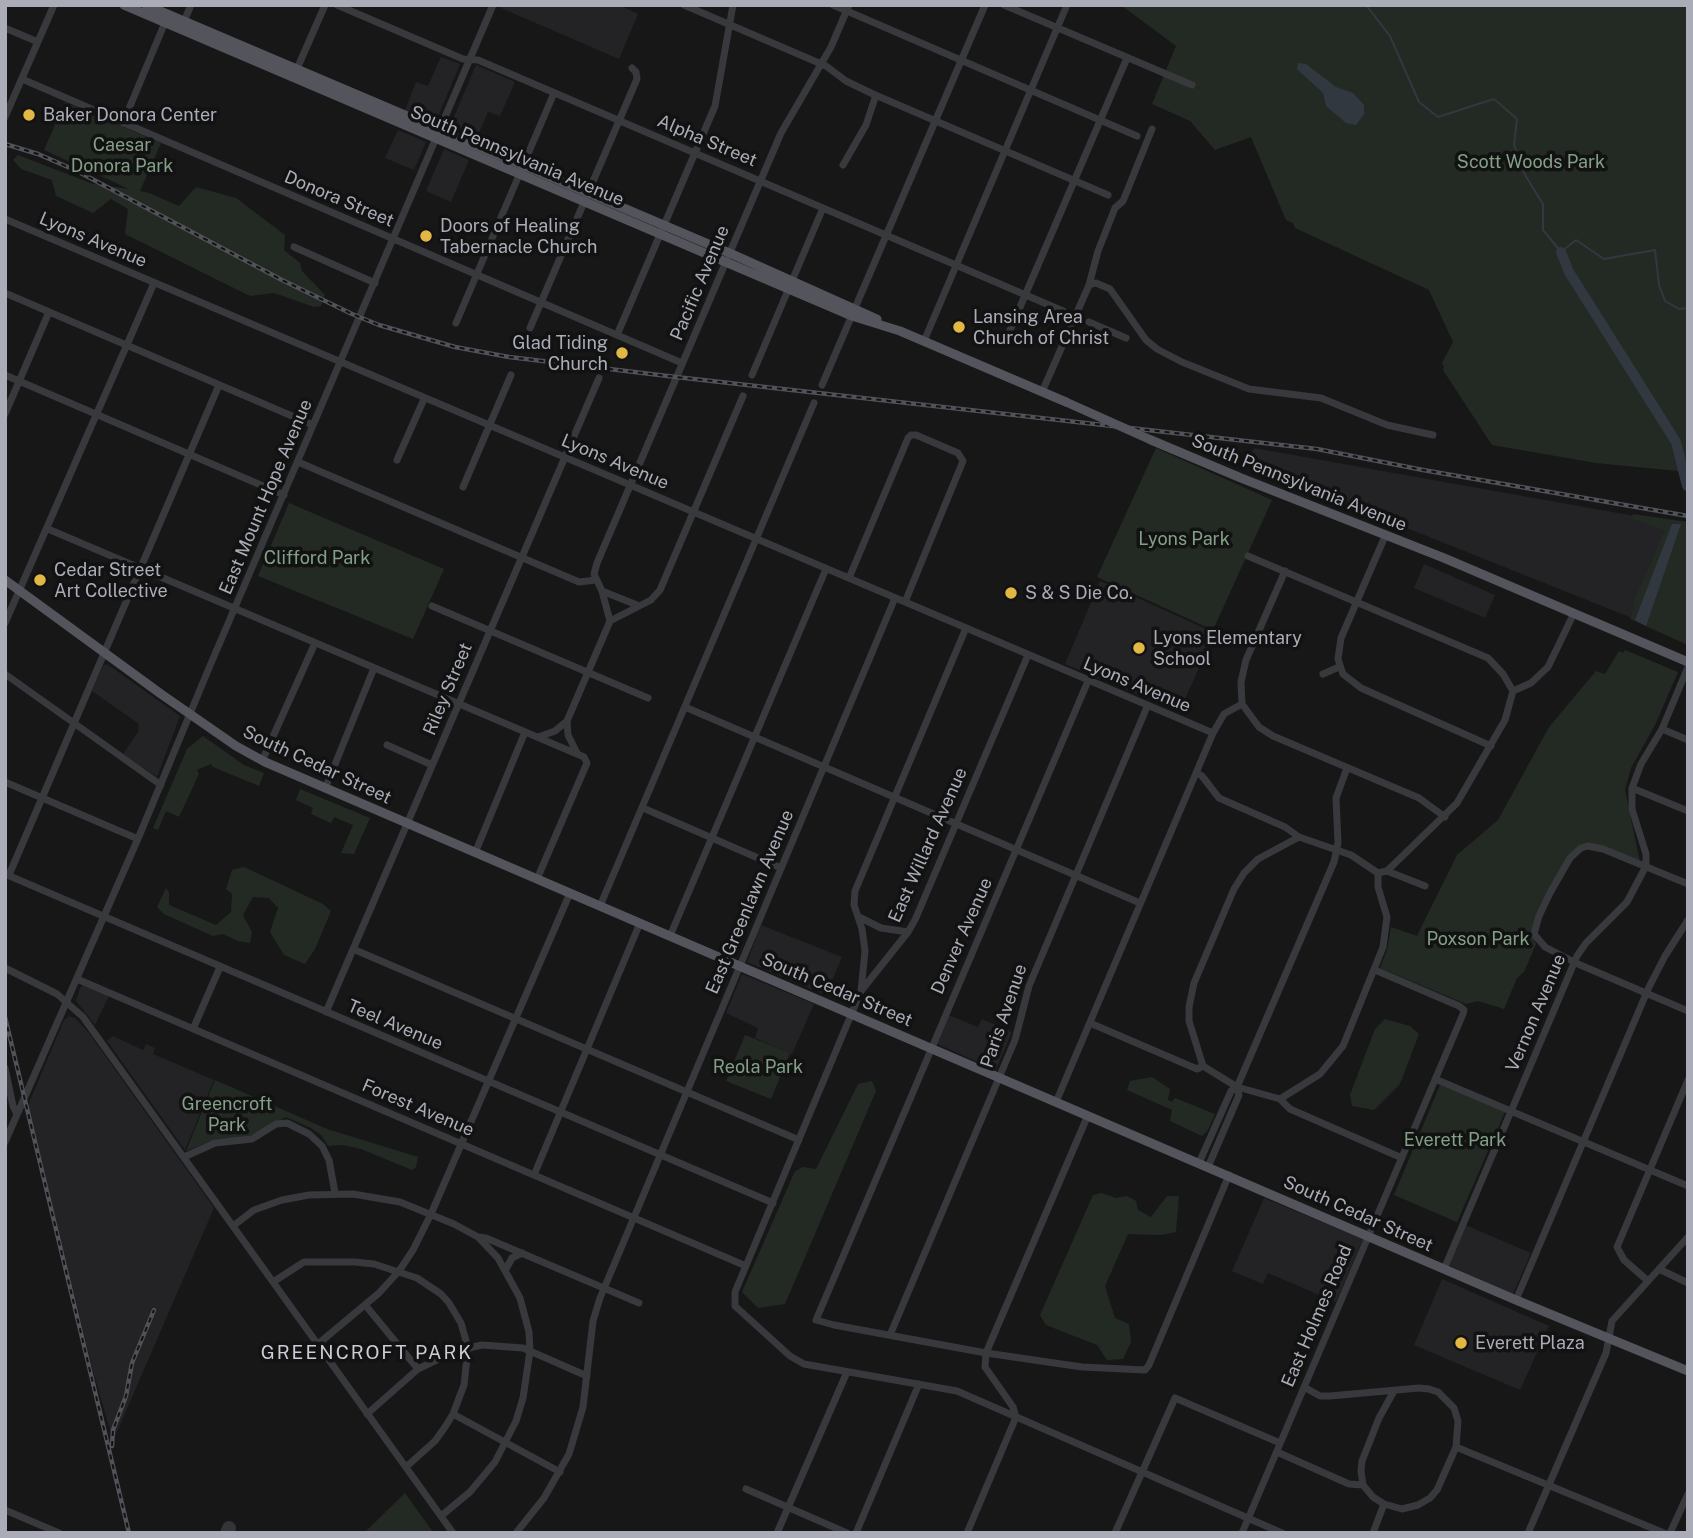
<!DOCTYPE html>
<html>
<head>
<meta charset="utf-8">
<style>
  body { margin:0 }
  #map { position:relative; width:1693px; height:1538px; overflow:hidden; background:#171718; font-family:"Public Sans",sans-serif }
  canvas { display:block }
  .frame { position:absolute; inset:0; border:7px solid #aaadb7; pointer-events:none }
</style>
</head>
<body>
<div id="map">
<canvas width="1693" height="1538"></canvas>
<div class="frame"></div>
</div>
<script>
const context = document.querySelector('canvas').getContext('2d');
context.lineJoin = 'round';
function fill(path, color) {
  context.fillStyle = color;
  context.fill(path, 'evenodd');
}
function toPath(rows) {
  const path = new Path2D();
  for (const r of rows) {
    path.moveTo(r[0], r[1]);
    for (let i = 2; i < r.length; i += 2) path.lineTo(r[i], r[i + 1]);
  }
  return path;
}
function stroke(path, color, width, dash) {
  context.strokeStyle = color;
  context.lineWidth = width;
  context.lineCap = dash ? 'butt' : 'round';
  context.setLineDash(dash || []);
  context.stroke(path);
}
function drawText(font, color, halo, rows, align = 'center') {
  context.font = font + ' "Public Sans",sans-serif';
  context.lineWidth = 7;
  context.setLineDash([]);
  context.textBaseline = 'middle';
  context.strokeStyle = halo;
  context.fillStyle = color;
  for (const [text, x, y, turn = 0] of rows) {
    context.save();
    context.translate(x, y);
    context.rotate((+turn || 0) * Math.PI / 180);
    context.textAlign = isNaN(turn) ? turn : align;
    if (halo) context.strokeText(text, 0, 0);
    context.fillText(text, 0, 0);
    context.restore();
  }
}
const built = toPath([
  [502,5,619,5,638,14,619,59,501,8],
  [441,57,460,64,435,124,405,110,416,82,428,86],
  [476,65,515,82,500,116,488,112,477,138,450,126],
  [398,130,426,142,414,170,385,158],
  [444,149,469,160,451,202,426,191],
  [1254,448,1674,523,1652,626,1244,463],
  [1424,564,1495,595,1485,618,1414,588],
  [1100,581,1215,633,1179,712,1065,664],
  [107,664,180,716,157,777,123,754,138,732,139,724,92,691,103,666],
  [761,925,842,957,826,995,747,962],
  [742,974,814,1004,792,1054,755,1038,758,1028,726,1013],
  [83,985,109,996,95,1025,76,1001,80,988],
  [948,1015,978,1027,982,1019,1012,1032,996,1070,935,1043],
  [69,1016,75,1018,89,1033,214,1208,113,1441,92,1367,28,1105,64,1020],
  [113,1036,143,1050,146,1044,155,1048,153,1054,214,1080,185,1150,107,1041],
  [1264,1198,1363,1239,1336,1302,1268,1273,1263,1284,1232,1271],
  [1463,1224,1531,1253,1513,1294,1445,1264],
  [1442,1279,1549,1326,1520,1390,1414,1345]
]);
const green = toPath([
  [1121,5,1688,5,1688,472,1596,463,1492,445,1443,370,1444,367,1442,363,1453,342,1429,290,1295,228,1293,223,1286,220,1251,137,1215,150,1190,121,1152,104,1176,46],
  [65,102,161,143,140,191,149,193,179,206,196,187,236,198,285,235,284,250,300,263,302,271,325,295,321,306,314,307,274,293,250,296,125,234,128,209,111,199,93,213,56,196,52,180,21,169,13,160,18,155,93,184,129,189,44,150],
  [1156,448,1272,500,1213,630,1097,577],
  [289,503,444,569,413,639,258,576],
  [1633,514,1688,522,1688,645,1630,619,1634,609,1634,601,1665,530,1640,522,1631,518],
  [1625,650,1678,672,1655,725,1631,768,1625,790,1640,862,1598,845,1577,848,1533,931,1536,944,1524,972,1517,978,1504,1009,1478,1001,1466,1004,1380,968,1387,950,1391,927,1417,936,1457,855,1498,820,1549,727,1596,671,1605,674,1619,651,1623,653],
  [203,736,244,765,264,773,259,786,213,767,211,764,197,770,199,774,179,817,166,811,158,830,153,828,187,749],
  [300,789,370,818,354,854,341,853,353,825,334,817,331,823,311,814,313,808,296,800],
  [244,867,323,904,331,911,315,949,305,964,284,955,270,932,278,908,269,898,253,897,243,915,252,932,250,943,238,941,223,934,213,936,164,914,157,907,166,888,169,892,169,905,216,925,231,912,232,894,226,889,232,870],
  [1385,1019,1410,1026,1419,1034,1400,1084,1374,1110,1352,1106,1350,1095,1375,1029],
  [745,1035,790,1053,771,1099,726,1081],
  [1152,1077,1170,1089,1168,1100,1172,1102,1175,1098,1215,1114,1208,1130,1202,1136,1170,1121,1172,1110,1127,1090,1130,1081],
  [215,1080,327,1129,418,1157,416,1167,412,1170,361,1149,343,1145,328,1146,321,1135,311,1128,286,1117,246,1138,217,1139,186,1151],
  [872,1081,876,1091,785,1304,758,1308,742,1292,795,1171,803,1167,816,1169,858,1084],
  [1440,1085,1505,1112,1457,1222,1394,1195],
  [1101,1193,1116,1198,1127,1196,1136,1201,1138,1210,1151,1217,1167,1196,1179,1196,1176,1232,1161,1235,1128,1234,1105,1286,1115,1318,1129,1324,1131,1342,1123,1359,1107,1360,1097,1345,1046,1325,1040,1315,1093,1195],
  [405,1493,433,1532,437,1533,364,1533]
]);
const water = toPath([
  [1298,63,1306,64,1336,87,1353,93,1364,105,1364,114,1356,125,1346,123,1326,106,1323,93,1297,69],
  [1672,524,1681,524,1646,626,1635,620]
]);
const stream = toPath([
  [1366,5,1390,36,1419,102,1438,117,1494,99,1517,119,1514,145,1525,175,1543,204,1543,230,1561,252,1576,240,1604,259,1655,250,1659,285,1665,301,1679,309,1688,308]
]);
const river = toPath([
  [1561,252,1569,272,1676,442,1687,486]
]);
const taxiway = toPath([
  [227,1533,229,1528]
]);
const minor = toPath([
  [337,5,463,59,478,60,1063,311],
  [684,5,826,66,846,81,873,94,1108,195],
  [833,5,1137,136],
  [1004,5,1192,85],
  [182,26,191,5],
  [5,28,38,42],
  [296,71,325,5],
  [22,79,682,363],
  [5,117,54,5],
  [123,123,166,20],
  [843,165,866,125,876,95],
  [5,219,1213,733],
  [294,247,375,283],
  [1089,285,1096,283,1110,289,1146,340,1157,349,1182,362,1249,389,1321,398,1387,425,1433,435],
  [5,293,313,425],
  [1089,322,1126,338],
  [456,323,554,93],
  [530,328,637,79,636,72,632,68],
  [617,335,715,106,733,5],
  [1008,335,1127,58],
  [924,341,1067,5],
  [5,375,284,495],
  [752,375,823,208],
  [822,385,985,5],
  [1042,392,1089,285,1098,251,1115,208,1123,201,1152,129],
  [5,414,49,312],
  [397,460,424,399],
  [298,462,579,582,596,580],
  [463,487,511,375],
  [48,529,584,757,587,763,537,879],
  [1386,534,1341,638,1338,659,1343,674,1361,688,1491,746],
  [1248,556,1488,658,1503,674,1513,691],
  [1285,571,1246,660,1241,682,1242,704,1259,727,1273,736,1419,798,1445,817],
  [849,578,908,438,911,435,916,435,958,453,963,461,905,602],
  [637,605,602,591,594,574,597,563,781,133,831,47,849,5],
  [432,606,648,698],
  [610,621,651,600,660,590,743,396],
  [5,623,154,283],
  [1028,655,915,920,908,932,861,991,735,1292,735,1306,790,1356,804,1364,957,1391,1282,1533],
  [5,674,161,785],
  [1323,674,1339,667],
  [1088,681,816,1320,834,1325,986,1353,1082,1367,1145,1370,1149,1365,1229,1175],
  [685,707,1140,903],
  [567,721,568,735,577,753],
  [1662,729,1688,740],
  [538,737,555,731,567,721,610,621,602,591],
  [387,745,432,765],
  [262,761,315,643],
  [1197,773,1202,776,1219,798,1285,827,1299,837,1351,855,1378,873],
  [5,782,138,839],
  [1632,788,1688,811],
  [325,789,374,668],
  [643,808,781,868],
  [475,853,525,732],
  [1387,871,1425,886],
  [1378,873,1387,871,1457,803,1505,720,1513,691,1531,683,1548,667,1574,613],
  [5,874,773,1203],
  [9,875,219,385],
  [1688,884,1603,849,1588,846,1581,848,1570,858,1550,893,1539,916,1534,934,1545,947,1578,964,1688,1011],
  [600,906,814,403],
  [859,917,881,928,908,932],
  [670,936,826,569],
  [353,949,799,1140],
  [5,968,57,994,83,1017,453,1533],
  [77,979,746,1266],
  [861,991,865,951,862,929,854,905,855,891,966,628],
  [326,1012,599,378],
  [1090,1023,1197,1069,1203,1066,1237,1087,1280,1099,1290,1109,1402,1158],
  [193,1029,220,967],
  [1203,1066,1189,1021,1189,1007,1194,983,1234,889,1244,873,1258,859,1299,837],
  [5,1068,13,1106,17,1114],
  [1435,1079,1688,1186],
  [1280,1099,1320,1074,1343,1046,1383,947,1387,917,1378,887,1378,873],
  [1056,1102,1213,733,1224,714,1242,704],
  [5,1142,140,834,209,668,493,5],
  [184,1157,215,1143,252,1139,276,1124,287,1123,309,1134,322,1146,329,1160,335,1193],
  [1199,1163,1231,1091,1237,1087],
  [1208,1167,1239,1095,1237,1087,1334,862,1338,843,1336,798,1347,768],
  [534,1175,640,923],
  [233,1226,254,1210,282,1200,309,1195,353,1194,400,1202,454,1224,478,1237,498,1258,520,1298,529,1332,530,1351,523,1398,516,1421,495,1462,470,1492,441,1516],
  [479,1237,486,1238,639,1303],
  [506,1269,512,1258,522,1253],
  [1444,1269,1577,956,1586,943,1627,902,1646,866,1646,854,1632,809,1632,788,1641,764,1662,729,1688,667],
  [1659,1269,1688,1283],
  [1648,1281,1624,1260,1617,1247,1688,1080],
  [273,1282,304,1262,355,1262,374,1264,417,1278,441,1294,449,1303,461,1323,468,1348,464,1385,453,1414,445,1427,435,1441,406,1467],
  [1516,1300,1649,987,1665,956,1688,920],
  [366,1306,418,1369],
  [890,1335,1015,1040,1029,986,1147,707],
  [318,1344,379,1293,399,1271,413,1250,431,1214,570,893],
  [1304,1387,1320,1396,1330,1396,1419,1388,1429,1389,1438,1392,1454,1408,1458,1421,1456,1447,1437,1490,1430,1498,1418,1505,1402,1509,1384,1504,1373,1497,1363,1485,1361,1471,1362,1461,1379,1418,1394,1391],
  [367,1414,418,1369,455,1351,482,1345,523,1348,587,1376],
  [453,1414,560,1472],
  [1456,1447,1664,1533],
  [1277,1452,1349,1484,1363,1485],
  [746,1489,847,1533],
  [5,1510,59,1533],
  [516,1533,544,1498,569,1454,583,1407,593,1321,600,1298,895,598],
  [777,1533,847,1372],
  [856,1533,919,1384],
  [967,1533,1016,1417,1013,1407,985,1367,986,1353,1088,1115],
  [1115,1533,1175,1398,1280,1443],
  [1242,1533,1463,1014,1464,1010,1459,1006,1375,970],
  [1373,1533,1384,1504],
  [1528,1533,1606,1353,1612,1321,1688,1237],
  [1670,1533,1688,1494]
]);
const major = toPath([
  [124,5,852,316,900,331,1066,402],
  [146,5,734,255,877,319],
  [1151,440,1241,478,1444,558,1688,662],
  [5,580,161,694,236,746,265,762,1516,1300,1688,1371]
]);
const rail = toPath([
  [5,144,38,154,77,171,282,280,352,314,379,325,455,347,509,357,676,377,1317,449,1423,470,1688,516],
  [5,1017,129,1533],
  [112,1446,113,1430,126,1396,132,1363,154,1310]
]);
const majorBridge = toPath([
  [1066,402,1151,440]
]);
const markers = [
  [29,115,7,"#e2b845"],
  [426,236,7,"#e2b845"],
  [959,327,7,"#e2b845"],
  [622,353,7,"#e2b845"],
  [40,580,7,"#e2b845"],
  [1011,593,7,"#e2b845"],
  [1139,648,7,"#e2b845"],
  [1461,1343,7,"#e2b845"]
];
const poiNames = [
  ["Baker Donora Center",43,115],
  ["Doors of Healing",440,226],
  ["Tabernacle Church",440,247],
  ["Lansing Area",973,317],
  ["Church of Christ",973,338],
  ["Glad Tiding",608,343,"right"],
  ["Church",608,364,"right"],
  ["Cedar Street",54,570],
  ["Art Collective",54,591],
  ["S & S Die Co.",1025,593],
  ["Lyons Elementary",1153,638],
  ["School",1153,659],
  ["Everett Plaza",1475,1343]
];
const streetNames = [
  ["Alpha Street",707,141,23],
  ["South Pennsylvania Avenue",517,156,23],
  ["Donora Street",339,199,23],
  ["Lyons Avenue",93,240,23],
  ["Pacific Avenue",700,283,-67],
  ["Lyons Avenue",615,462,23],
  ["South Pennsylvania Avenue",1299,483,22],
  ["East Mount Hope Avenue",266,497,-67],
  ["Lyons Avenue",1137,685,23],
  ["Riley Street",448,689,-67],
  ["South Cedar Street",317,765,25],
  ["East Willard Avenue",928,845,-66],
  ["East Greenlawn Avenue",750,902,-67],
  ["Denver Avenue",962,936,-66],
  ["South Cedar Street",837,990,23],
  ["Vernon Avenue",1536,1013,-67],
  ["Paris Avenue",1004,1016,-71],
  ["Teel Avenue",395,1025,23],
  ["Forest Avenue",418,1108,23],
  ["South Cedar Street",1358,1214,24],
  ["East Holmes Road",1317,1316,-67]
];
const parkNames = [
  ["Caesar",122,145],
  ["Donora Park",122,166],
  ["Scott Woods Park",1531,162],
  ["Lyons Park",1184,539],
  ["Clifford Park",317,558],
  ["Poxson Park",1478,939],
  ["Reola Park",758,1067],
  ["Greencroft",227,1104],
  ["Park",227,1125],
  ["Everett Park",1455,1140]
];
const neighbourhoodNames = [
  ["GREENCROFT PARK",367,1353]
];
fill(built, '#232325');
fill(green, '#232a24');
fill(water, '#313840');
stroke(stream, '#313840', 2);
stroke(river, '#313840', 10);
stroke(taxiway, '#343438', 14);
stroke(minor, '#38393d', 7);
stroke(major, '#54555c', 9);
stroke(rail, '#515258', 4.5);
stroke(rail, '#121213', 2, [5]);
stroke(majorBridge, '#54555c', 9);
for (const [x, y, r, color] of markers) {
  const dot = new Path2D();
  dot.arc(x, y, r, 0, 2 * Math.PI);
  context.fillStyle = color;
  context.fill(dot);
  stroke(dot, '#121213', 2.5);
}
drawText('18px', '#aaadb7', '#121213', poiNames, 'left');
drawText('18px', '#aaadb7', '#121213', streetNames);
drawText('18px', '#83a087', '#121213', parkNames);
context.letterSpacing = '2px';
drawText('19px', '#cbccd4', '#121213', neighbourhoodNames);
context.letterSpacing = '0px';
</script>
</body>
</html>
